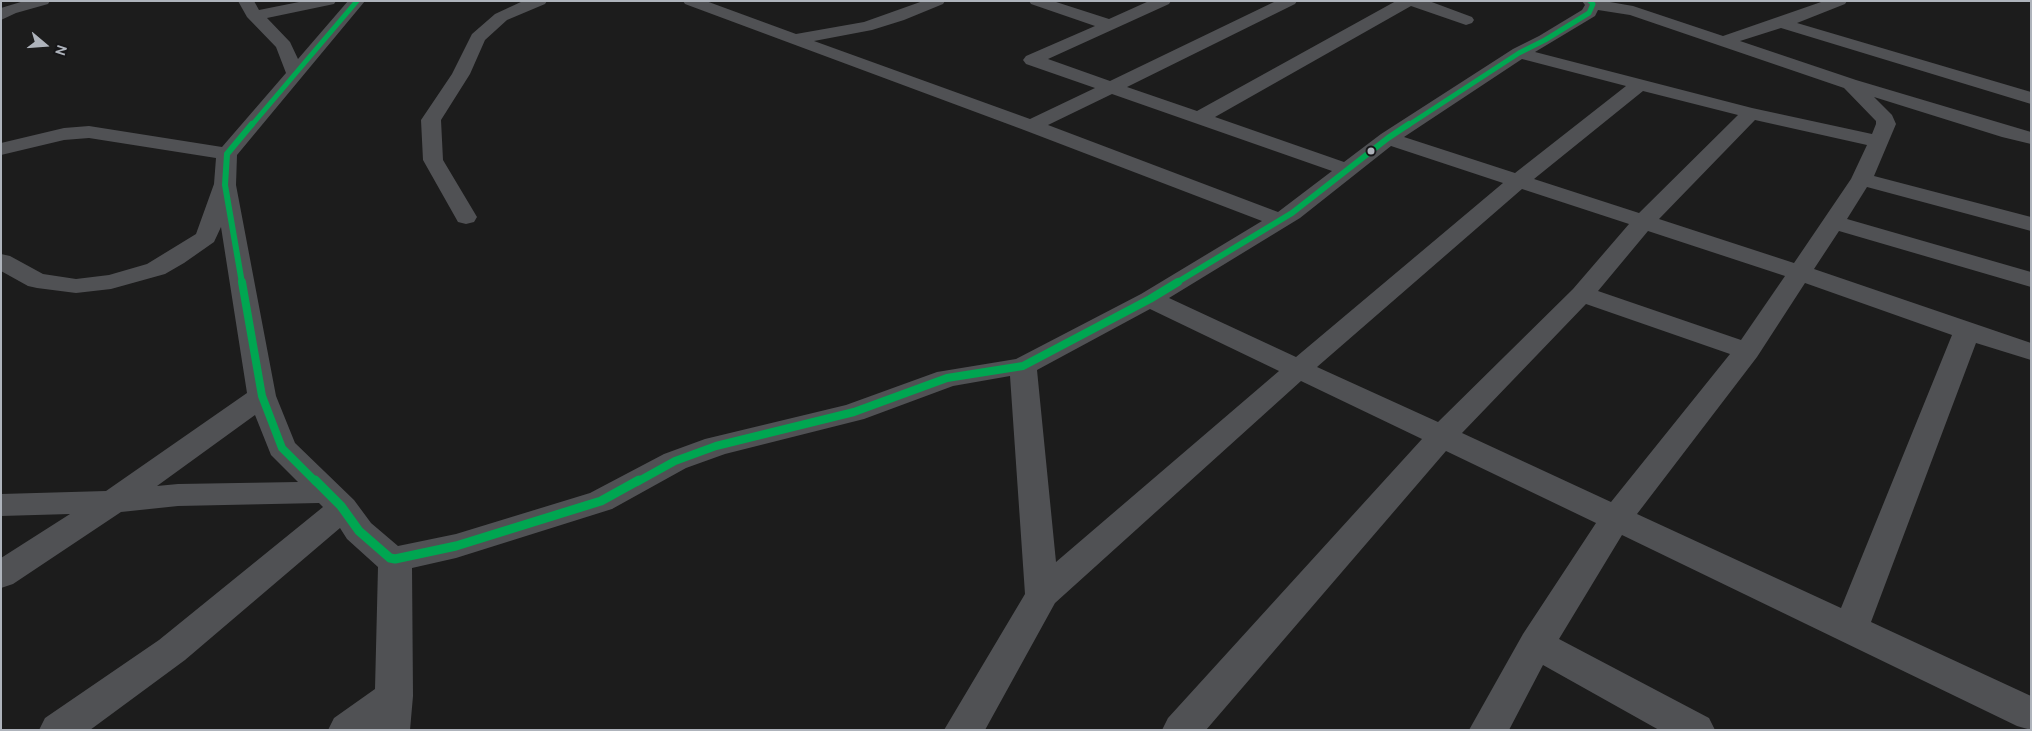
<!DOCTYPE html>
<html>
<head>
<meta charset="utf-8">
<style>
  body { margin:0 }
  #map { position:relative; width:2032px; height:731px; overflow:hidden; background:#1c1c1c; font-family:Overpass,sans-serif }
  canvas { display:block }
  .frame { position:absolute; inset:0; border:2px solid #aeb3bb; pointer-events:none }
  .north { position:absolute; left:20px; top:20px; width:50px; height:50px; -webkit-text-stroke:4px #161618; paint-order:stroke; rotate:108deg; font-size:14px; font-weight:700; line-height:20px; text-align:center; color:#aeb3bb }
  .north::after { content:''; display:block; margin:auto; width:18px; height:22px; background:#aeb3bb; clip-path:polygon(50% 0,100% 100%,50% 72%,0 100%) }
</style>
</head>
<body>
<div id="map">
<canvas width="2032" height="731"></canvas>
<div class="frame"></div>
<div class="north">N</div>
</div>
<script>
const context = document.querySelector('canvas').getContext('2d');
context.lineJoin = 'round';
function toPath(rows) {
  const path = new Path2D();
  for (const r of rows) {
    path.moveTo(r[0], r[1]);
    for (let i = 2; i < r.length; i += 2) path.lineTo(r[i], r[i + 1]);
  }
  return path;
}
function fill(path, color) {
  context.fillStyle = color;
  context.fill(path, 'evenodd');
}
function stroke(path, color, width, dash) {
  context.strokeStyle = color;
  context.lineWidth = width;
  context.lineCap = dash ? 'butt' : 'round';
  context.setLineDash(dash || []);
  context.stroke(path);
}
const minor = toPath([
  [24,1,50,1,48,4,16,13,1,20,1,8,24,1],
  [238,1,254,1,259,10,304,1,336,1,334,4,267,18,290,42,298,59,348,1,365,1,237,155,236,185,276,396,295,443,354,500,371,523,398,546,456,534,590,493,664,454,705,439,846,405,937,372,1016,359,1141,294,1262,221,1024,130,685,4,683,1,706,1,796,34,864,22,923,1,945,1,943,4,904,20,872,30,814,41,1030,119,1095,88,1026,64,1023,60,1026,56,1095,26,1031,4,1029,1,1053,1,1109,19,1149,1,1171,1,1169,4,1048,59,1110,81,1276,1,1297,1,1295,4,1127,87,1197,111,1396,1,1429,1,1472,17,1474,20,1472,23,1466,25,1411,6,1215,117,1344,162,1381,134,1513,49,1539,36,1582,10,1585,5,1582,1,1604,1,1633,6,1723,36,1824,1,1847,1,1845,4,1797,23,2031,92,2031,104,1781,28,1740,41,1856,80,2031,132,2031,144,2002,137,1874,97,1892,115,1896,124,1874,176,2031,217,2031,231,1867,187,1847,219,2031,272,2031,287,1839,231,1814,269,2031,343,2031,360,1976,343,1871,622,2031,696,2031,730,2017,726,1622,535,1559,639,1709,718,1715,730,1659,730,1543,665,1509,730,1469,730,1523,634,1596,523,1446,451,1206,730,1162,730,1168,718,1422,439,1301,381,1055,603,985,730,944,730,1025,594,1010,376,953,386,864,419,725,454,686,468,612,509,456,558,412,568,413,696,410,730,328,730,334,718,375,689,378,567,347,539,340,528,185,660,90,730,39,730,45,718,159,640,323,507,319,503,178,506,121,512,13,584,1,588,1,558,70,514,1,516,1,494,106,491,247,393,221,227,214,242,184,263,165,274,111,289,76,293,37,288,28,286,1,271,1,254,10,256,43,274,76,279,109,275,147,264,196,234,214,184,216,158,89,138,64,140,1,155,1,143,64,128,89,126,222,147,286,73,276,47,247,17,238,1],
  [1598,10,1630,15,1844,88,1876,121,1876,124,1872,134,1752,108,1535,52,1595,16,1598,10],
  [1522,59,1626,86,1515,173,1404,137,1522,59],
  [1643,91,1738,115,1639,213,1534,179,1643,91],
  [1112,94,1332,171,1278,212,1048,125,1112,94],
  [1755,120,1867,145,1851,179,1794,263,1659,219,1755,120],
  [1391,146,1503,183,1296,357,1169,298,1300,218,1391,146],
  [1522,189,1629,224,1573,289,1438,422,1317,367,1522,189],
  [1648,231,1785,276,1741,340,1598,291,1648,231],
  [1805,283,1952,335,1841,608,1637,514,1757,357,1805,283],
  [1586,304,1730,354,1611,502,1462,433,1586,304],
  [1150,309,1279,371,1056,562,1037,370,1150,309],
  [255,415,271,455,298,482,178,484,157,486,255,415],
  [523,1,547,1,545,4,507,20,485,40,470,74,441,120,443,160,477,217,474,222,466,224,458,222,423,160,421,120,452,74,472,34,495,14,523,1]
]);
const bus1Far3 = toPath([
  [251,126,357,1],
  [1407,126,1519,53,1545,40,1589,13,1593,4,1590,1]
]);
const bus1Far2 = toPath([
  [242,283,225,185,227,154,252,124],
  [1176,283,1292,213,1388,138,1409,124]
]);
const bus1Far1 = toPath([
  [242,282,262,396,282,448,316,482],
  [637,482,675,461,716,446,854,412,947,378,1023,366,1150,299,1178,282]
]);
const bus1 = toPath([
  [315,480,341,506,359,531,390,558,395,559,456,546,601,501,639,480]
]);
const markers = [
  [1371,151,4.5,"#aeb3bb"]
];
fill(minor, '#505154');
stroke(bus1Far3, '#00a651', 5);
stroke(bus1Far2, '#00a651', 6);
stroke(bus1Far1, '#00a651', 8);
stroke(bus1, '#00a651', 9);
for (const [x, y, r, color] of markers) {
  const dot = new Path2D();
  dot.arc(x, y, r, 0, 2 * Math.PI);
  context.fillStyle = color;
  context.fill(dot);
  stroke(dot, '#161618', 2);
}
</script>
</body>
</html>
